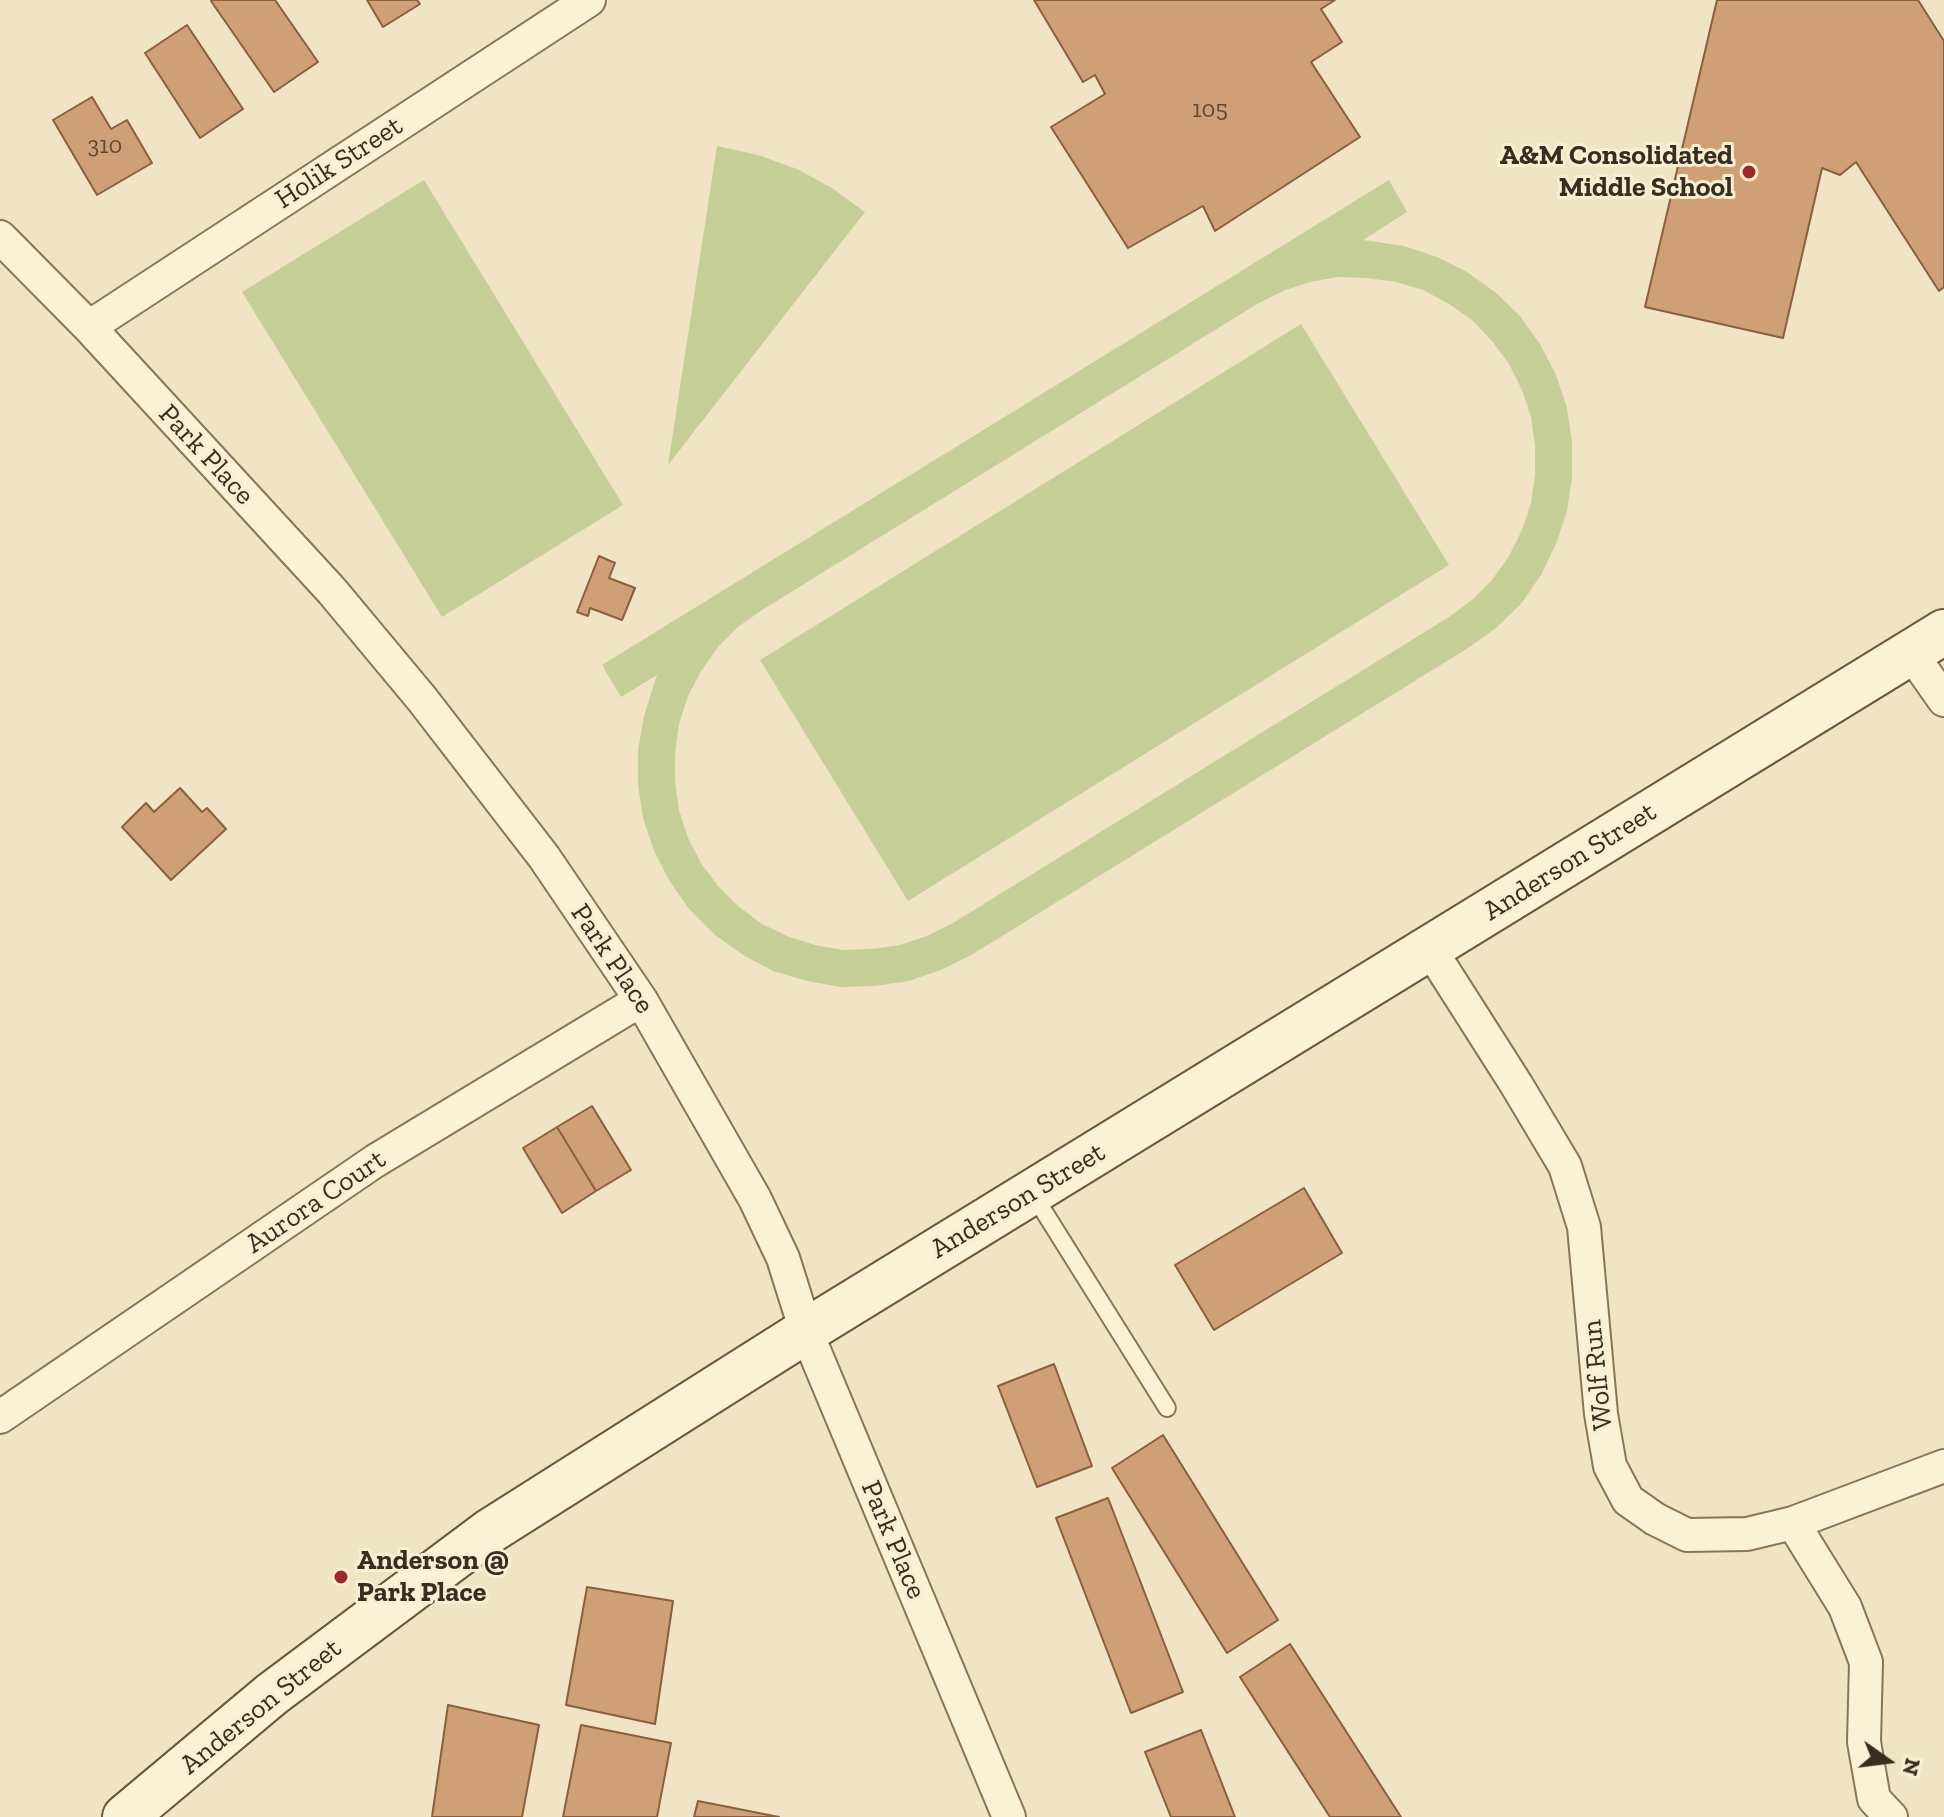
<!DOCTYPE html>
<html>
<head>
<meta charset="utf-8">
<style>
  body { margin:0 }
  #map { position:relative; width:1944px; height:1817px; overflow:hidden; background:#f0e4c4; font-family:"Zilla Slab",serif }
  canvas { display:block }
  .north { position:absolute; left:1848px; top:1721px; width:80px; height:80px; -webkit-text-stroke:6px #f7eed3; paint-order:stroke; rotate:104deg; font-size:22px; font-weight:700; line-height:32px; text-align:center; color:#3a2c1e }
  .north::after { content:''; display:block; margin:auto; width:28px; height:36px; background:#3a2c1e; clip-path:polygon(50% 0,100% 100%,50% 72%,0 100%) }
</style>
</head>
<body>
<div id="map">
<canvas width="1944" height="1817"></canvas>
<div class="north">N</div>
</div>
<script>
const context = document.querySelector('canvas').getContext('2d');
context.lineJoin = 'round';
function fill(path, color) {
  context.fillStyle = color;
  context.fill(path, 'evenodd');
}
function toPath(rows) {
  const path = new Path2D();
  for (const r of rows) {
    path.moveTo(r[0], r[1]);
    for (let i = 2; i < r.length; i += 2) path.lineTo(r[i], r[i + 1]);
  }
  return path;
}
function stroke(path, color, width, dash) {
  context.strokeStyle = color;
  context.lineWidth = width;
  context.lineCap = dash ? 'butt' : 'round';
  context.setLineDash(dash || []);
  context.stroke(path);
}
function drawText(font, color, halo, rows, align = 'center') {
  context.font = font + ' "Zilla Slab",serif';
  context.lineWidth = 6;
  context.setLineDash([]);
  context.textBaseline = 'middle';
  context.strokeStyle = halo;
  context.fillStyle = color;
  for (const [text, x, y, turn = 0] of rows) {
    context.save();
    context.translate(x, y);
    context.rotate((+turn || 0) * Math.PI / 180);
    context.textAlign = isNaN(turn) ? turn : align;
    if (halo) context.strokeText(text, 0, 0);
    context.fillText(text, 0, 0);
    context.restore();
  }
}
const green = toPath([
  [717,146,758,155,797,169,832,188,865,212,668,465],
  [424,180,623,505,442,617,242,292],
  [1389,180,1407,212,1363,240,1404,246,1437,257,1467,272,1495,292,1520,316,1540,344,1556,375,1567,408,1572,442,1572,477,1567,511,1556,544,1541,575,1521,604,1496,628,1468,648,973,954,941,970,909,981,875,986,840,987,807,981,773,971,743,955,715,935,690,910,670,882,654,851,643,818,638,785,638,750,644,716,657,675,621,697,602,665],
  [1338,277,1367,278,1396,282,1423,290,1449,304,1472,320,1492,341,1509,364,1522,390,1531,417,1535,446,1535,475,1531,503,1522,530,1509,556,1492,580,1472,600,1449,617,953,923,927,936,900,945,872,949,843,950,815,945,787,936,762,924,738,906,718,886,701,863,688,838,679,810,675,781,675,753,679,724,688,696,701,671,718,647,738,627,762,610,1257,304,1283,291,1310,282],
  [1301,324,1449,565,908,901,760,660]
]);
const building = toPath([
  [213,0,275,0,318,62,274,92,211,1,213,0],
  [367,0,417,0,420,4,383,27,367,0],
  [1034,0,1335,0,1321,9,1342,42,1311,62,1360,137,1215,231,1203,206,1128,248,1051,127,1105,94,1095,75,1083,82,1034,0],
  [1717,0,1918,0,1944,41,1944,287,1939,291,1856,162,1840,175,1822,168,1783,338,1645,307,1717,0],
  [187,25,243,109,200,138,145,53,187,25],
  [92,97,111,129,127,120,152,163,97,195,53,120,92,97],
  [599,556,615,563,609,578,635,588,622,620,590,608,588,616,577,612,599,556],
  [180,788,202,812,207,808,226,829,171,880,122,827,146,803,154,812,180,788],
  [592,1106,631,1170,596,1191,557,1127,592,1106],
  [557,1127,596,1191,562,1213,523,1148,557,1127],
  [1304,1188,1342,1253,1214,1330,1175,1265,1304,1188],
  [1054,1364,1092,1466,1037,1487,998,1386,1054,1364],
  [1163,1435,1278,1620,1227,1653,1112,1468,1163,1435],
  [1108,1498,1183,1692,1131,1713,1056,1518,1108,1498],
  [587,1587,673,1601,655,1724,566,1705,587,1587],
  [1290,1644,1401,1817,1330,1817,1240,1677,1290,1644],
  [448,1705,539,1725,522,1817,432,1817,448,1705],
  [581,1725,671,1743,657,1817,563,1817,581,1725],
  [1201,1730,1235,1817,1171,1817,1145,1752,1201,1730],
  [698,1801,779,1817,694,1817,698,1801]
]);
const lane = toPath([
  [1033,1194,1167,1408]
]);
const street = toPath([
  [0,237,89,327,332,591,422,699,544,857,641,1000,755,1199,783,1258,806,1331,1009,1817],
  [89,327,589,0],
  [1911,653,1944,700],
  [1430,949,1516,1084,1565,1166,1584,1227,1601,1414,1610,1466,1628,1500,1655,1519,1687,1535,1747,1534,1793,1523,1944,1466],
  [0,1417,375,1161,641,1000],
  [1793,1523,1845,1607,1866,1662,1864,1742,1874,1799,1891,1817]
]);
const secondary = toPath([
  [125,1817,272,1694,490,1531,806,1331,1944,632]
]);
const markers = [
  [1749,172,8,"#9c2927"],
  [341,1577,8,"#9c2927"]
];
const numberNames = [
  ["105",1210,110],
  ["310",105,146]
];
const poiNames = [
  ["A&M Consolidated",1733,156],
  ["Middle School",1733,188],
  ["Anderson @",357,1561,"left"],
  ["Park Place",357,1593,"left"]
];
const streetNames = [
  ["Holik Street",339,163,-33],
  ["Park Place",206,455,47],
  ["Anderson Street",1570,862,-32],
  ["Park Place",612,959,56],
  ["Anderson Street",1018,1201,-31],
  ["Aurora Court",316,1202,-34],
  ["Wolf Run",1598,1375,-96],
  ["Park Place",893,1540,67],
  ["Anderson Street",261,1707,-39]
];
fill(green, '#c6ce97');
fill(building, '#cf9f78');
stroke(building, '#8b5f3e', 2);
stroke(lane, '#8b7559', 20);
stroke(street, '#8b7559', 36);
stroke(secondary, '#6d563c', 48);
stroke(lane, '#faf1d7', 16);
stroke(street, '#faf1d7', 32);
stroke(secondary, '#faf1d7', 44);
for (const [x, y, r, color] of markers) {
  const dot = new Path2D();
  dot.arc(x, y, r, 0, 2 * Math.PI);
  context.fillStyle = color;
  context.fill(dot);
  stroke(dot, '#f7eed3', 3);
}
drawText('24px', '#5f4934', null, numberNames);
drawText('bold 28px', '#3a2c1e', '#f7eed3', poiNames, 'right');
drawText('28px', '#3a2c1e', '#f7eed3', streetNames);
</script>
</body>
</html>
